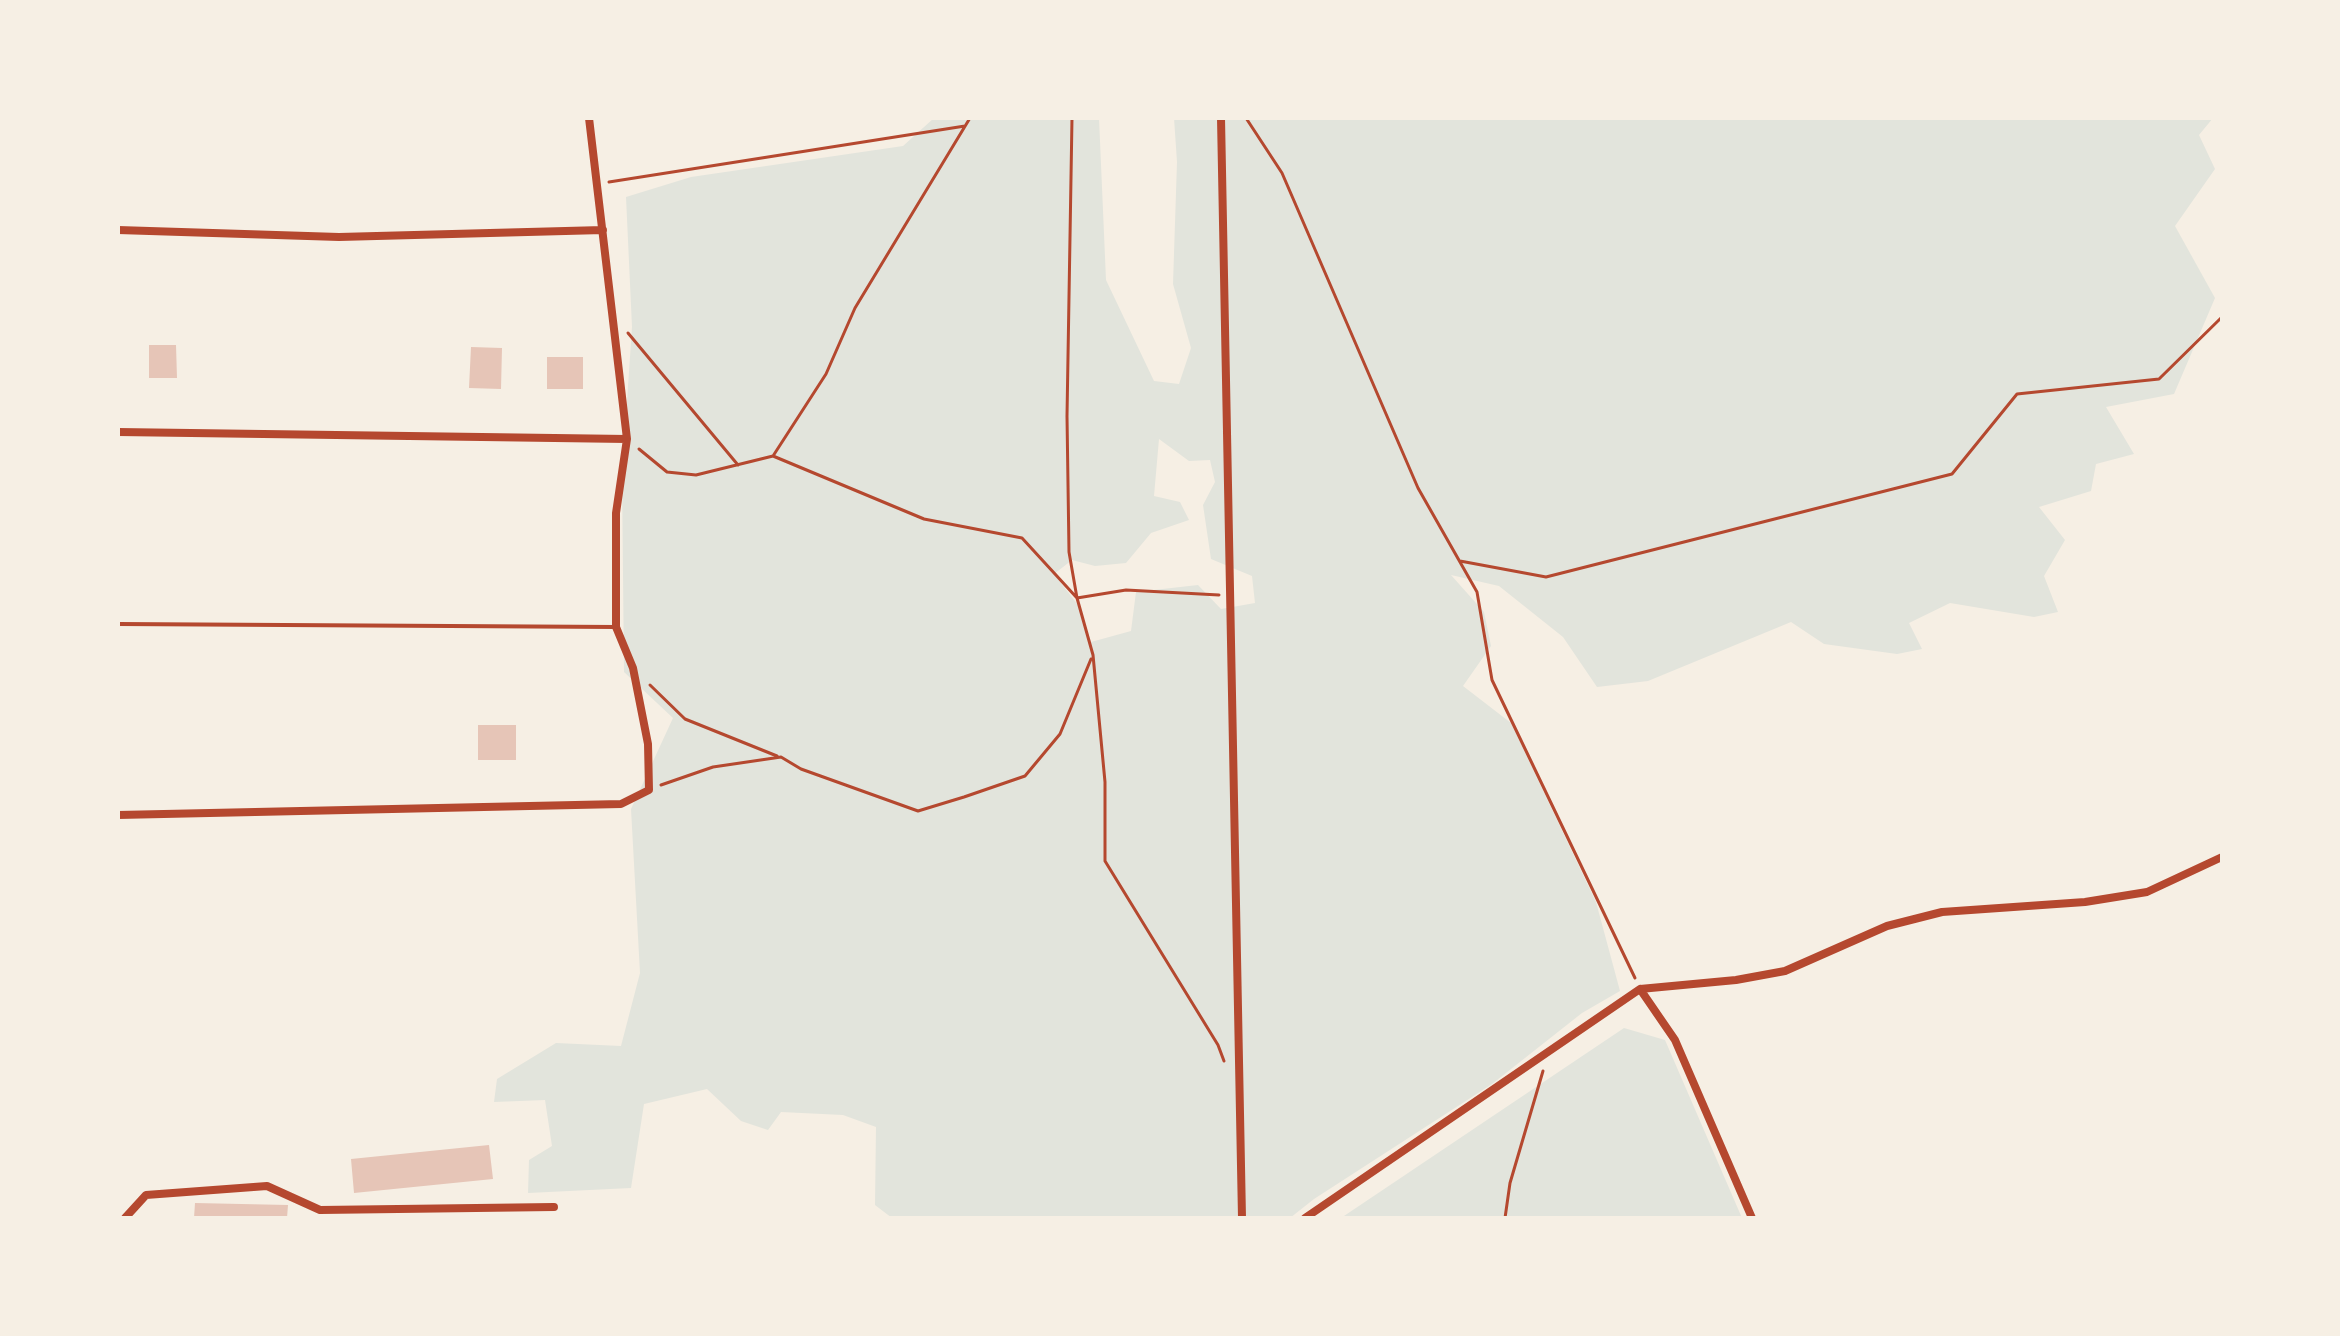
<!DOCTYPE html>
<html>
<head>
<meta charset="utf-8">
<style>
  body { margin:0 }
  #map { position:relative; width:2340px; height:1336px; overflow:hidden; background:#f6efe4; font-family:"Golos Text",sans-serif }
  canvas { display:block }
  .frame { position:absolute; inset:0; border:120px solid #f6efe4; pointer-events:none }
</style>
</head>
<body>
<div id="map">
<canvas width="2340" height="1336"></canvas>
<div class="frame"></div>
</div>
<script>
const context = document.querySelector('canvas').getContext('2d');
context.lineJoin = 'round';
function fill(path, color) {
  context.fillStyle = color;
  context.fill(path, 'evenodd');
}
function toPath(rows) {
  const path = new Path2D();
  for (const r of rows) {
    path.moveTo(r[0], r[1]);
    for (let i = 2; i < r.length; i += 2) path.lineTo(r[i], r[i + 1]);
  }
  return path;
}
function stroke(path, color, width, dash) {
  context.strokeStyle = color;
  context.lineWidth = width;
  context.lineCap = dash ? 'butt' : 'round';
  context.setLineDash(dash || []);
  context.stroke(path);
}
const green = toPath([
  [934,118,1099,118,1106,280,1154,381,1179,384,1191,348,1173,284,1177,162,1174,118,2213,118,2199,135,2215,169,2175,226,2215,298,2174,394,2106,407,2134,454,2096,464,2091,491,2039,507,2065,540,2044,576,2058,612,2034,617,1950,603,1909,623,1922,649,1897,654,1824,644,1791,622,1648,681,1597,687,1563,637,1499,586,1451,575,1484,612,1491,646,1463,686,1511,723,1596,902,1620,991,1582,1013,1492,1084,1314,1199,1290,1218,892,1218,875,1205,876,1127,843,1115,781,1112,768,1130,741,1121,707,1089,644,1104,631,1188,528,1193,529,1160,552,1146,545,1100,494,1102,497,1079,556,1043,621,1046,640,973,631,809,673,718,624,672,622,476,632,327,626,197,691,177,903,146],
  [1159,439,1189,461,1210,460,1215,482,1203,505,1211,559,1252,576,1255,603,1221,609,1198,585,1136,592,1131,631,1091,642,1078,605,1054,574,1072,560,1095,566,1126,563,1151,533,1189,520,1180,502,1154,496],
  [1624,1028,1665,1040,1742,1218,1341,1218]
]);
const building = toPath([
  [149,345,176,345,177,378,149,378],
  [471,347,502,348,501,389,469,388],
  [547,357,583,357,583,389,547,389],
  [478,725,516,725,516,760,478,760],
  [489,1145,493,1179,354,1193,351,1159],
  [195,1203,288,1205,287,1218,194,1218]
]);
const path = toPath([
  [1072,118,1067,416,1069,552,1077,598,1093,655,1105,782,1105,861,1218,1045,1224,1061],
  [1246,118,1282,173,1418,488,1477,592,1492,680,1635,978],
  [609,182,965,126],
  [628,333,738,465],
  [639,449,667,472,696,475,773,456,924,519,1022,538,1077,598,1126,590,1219,595],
  [773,456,826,374,855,308,970,118],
  [1460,561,1546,577,1952,474,2017,394,2159,379,2222,317],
  [650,685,685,719,777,756],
  [661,785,713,767,781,757,801,769,918,811,964,797,1025,776,1060,734,1091,659],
  [1505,1218,1510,1183,1543,1071]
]);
const service = toPath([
  [118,624,616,627]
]);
const minor = toPath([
  [1221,118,1242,1218],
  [118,230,339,237,603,230],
  [118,432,627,439],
  [118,815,621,804,649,790,648,744,633,668,616,627,616,513,627,439,589,118],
  [1640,989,1675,1040,1752,1218],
  [125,1218,146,1195,267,1186,320,1210,554,1207],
  [1305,1218,1640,989,1736,980,1785,971,1887,926,1942,912,2085,902,2147,892,2222,857]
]);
fill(green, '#e2e4dc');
fill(building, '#e6c5b7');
stroke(path, '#b5482f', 3);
stroke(service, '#b5482f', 4);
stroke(minor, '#b5482f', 8);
</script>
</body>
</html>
